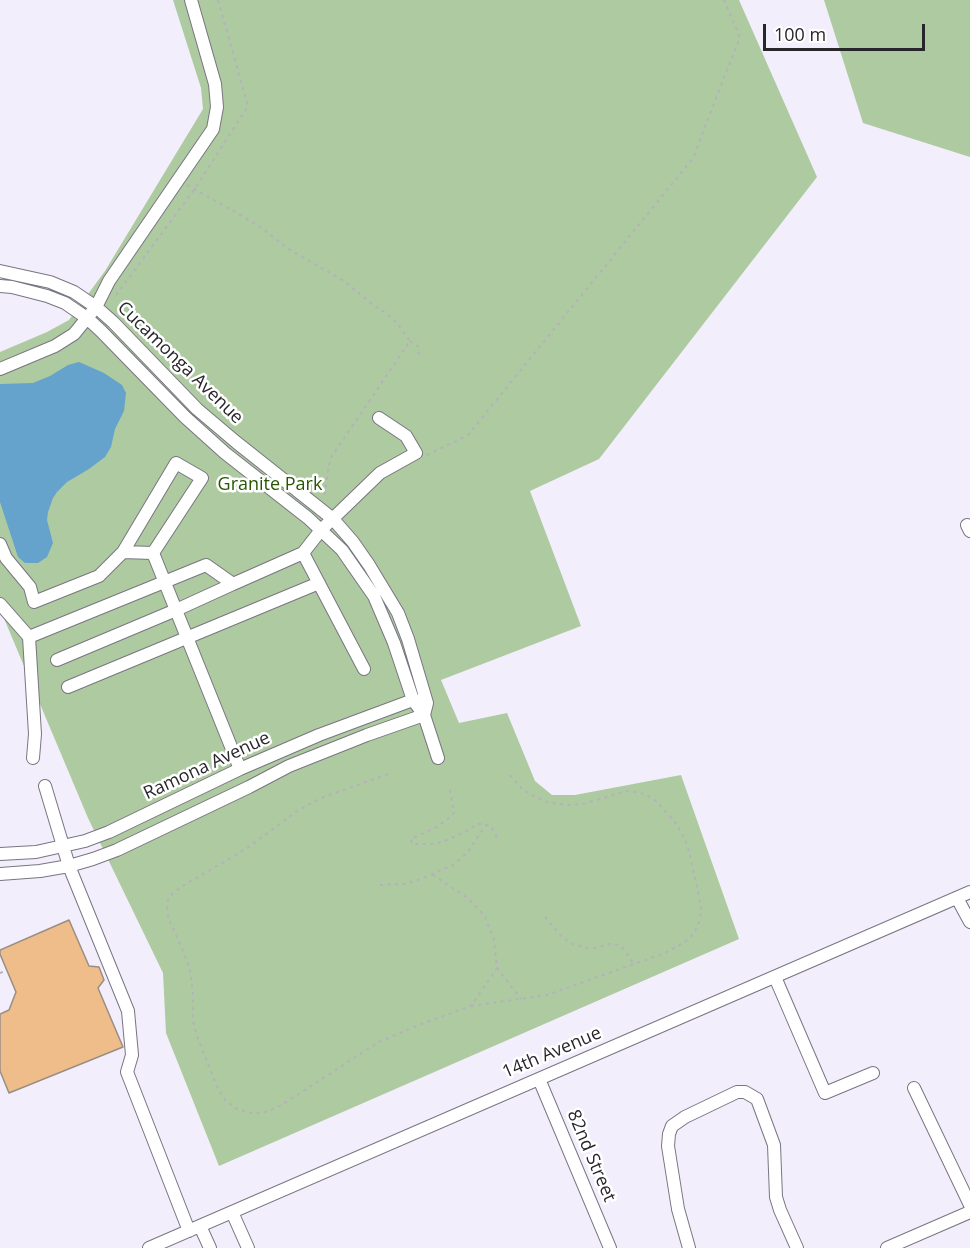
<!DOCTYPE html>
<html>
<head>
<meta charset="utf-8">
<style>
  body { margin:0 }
  #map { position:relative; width:970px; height:1248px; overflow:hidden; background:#f3eefb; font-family:"Open Sans",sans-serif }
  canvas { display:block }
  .scale { position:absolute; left:763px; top:24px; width:162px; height:27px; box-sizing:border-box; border:3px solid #28262b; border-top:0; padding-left:8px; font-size:18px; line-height:21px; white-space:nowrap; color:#28262b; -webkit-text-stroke:4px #fff; paint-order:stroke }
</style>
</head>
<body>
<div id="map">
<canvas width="970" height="1248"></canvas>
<div class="scale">100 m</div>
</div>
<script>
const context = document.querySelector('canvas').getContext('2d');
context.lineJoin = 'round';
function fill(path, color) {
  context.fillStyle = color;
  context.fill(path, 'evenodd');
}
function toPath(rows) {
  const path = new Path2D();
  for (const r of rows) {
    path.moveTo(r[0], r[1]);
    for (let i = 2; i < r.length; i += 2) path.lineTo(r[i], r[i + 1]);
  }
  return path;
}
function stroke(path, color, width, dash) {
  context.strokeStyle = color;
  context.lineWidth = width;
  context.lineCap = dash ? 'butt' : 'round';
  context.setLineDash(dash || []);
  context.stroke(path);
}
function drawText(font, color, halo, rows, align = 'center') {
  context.font = font + ' "Open Sans",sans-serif';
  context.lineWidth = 5;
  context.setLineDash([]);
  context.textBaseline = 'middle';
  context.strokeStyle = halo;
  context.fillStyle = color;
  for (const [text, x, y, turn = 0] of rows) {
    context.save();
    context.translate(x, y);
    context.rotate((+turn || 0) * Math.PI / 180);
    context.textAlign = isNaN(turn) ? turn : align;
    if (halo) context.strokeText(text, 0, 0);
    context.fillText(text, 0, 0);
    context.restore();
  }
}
const green = toPath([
  [173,0,739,0,817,177,599,459,530,491,581,626,441,680,459,723,507,713,535,781,552,795,575,795,681,775,739,939,219,1166,166,1033,163,973,88,818,0,609,0,352,47,332,69,320,105,271,203,109,201,88],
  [824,0,970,0,970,157,863,123]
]);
const water = toPath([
  [79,362,104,373,122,385,126,393,124,411,115,429,111,447,105,457,89,469,67,482,57,492,53,498,48,512,47,520,53,543,47,557,38,563,25,563,18,557,0,502,0,384,33,383,50,376,68,365]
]);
const building = toPath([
  [69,920,89,966,99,967,104,980,98,988,123,1047,9,1093,0,1071,0,1014,9,1010,16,992,0,954,0,950,69,920]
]);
const path = toPath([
  [187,185,244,217,262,228,287,248,344,281,373,305,386,313,397,323,410,341,330,459,324,498],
  [116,295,194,190,248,106,218,0],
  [410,341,418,346,419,359],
  [427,455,468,435,693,158,740,37,724,0],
  [388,774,321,798,297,811,246,849,184,885,173,893,168,900,167,909,169,919,188,963,191,975,193,996,193,1021,197,1036,217,1087,225,1100,235,1108,250,1113,263,1113,280,1106,377,1043,421,1024,471,1006,497,968,494,940,485,917,478,908,466,897,433,875],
  [450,790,454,812,452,816,435,828,411,839,412,844,435,844,444,841,463,833,478,824,482,824,491,826,499,841],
  [380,885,404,884,416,881,453,865,467,853,486,825],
  [545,917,563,938,573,944,586,948,594,948,610,944,617,945,623,948,634,964],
  [497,968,521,999],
  [0,973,7,970],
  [471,1006,547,995,665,953,680,945,690,938,696,929,700,920,701,910,699,896,688,847,677,824,656,801,645,794,635,792,626,791,583,804,567,805,552,803,544,801,523,790,507,772]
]);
const minor = toPath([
  [0,271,50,282,74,292,96,307,113,322,197,409,236,442,333,519,353,542,369,565,398,613,408,639,427,703,424,715],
  [0,286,12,287,47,296,65,303,87,318,101,331,185,417,225,453,308,518,342,550,374,596,394,643,413,700,424,715,438,758],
  [0,369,55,346,74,334,96,307,109,281,213,129,217,107,215,84,191,0],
  [967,525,970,531],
  [0,544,6,558,30,587,34,602,99,576,123,552,176,463,202,478,153,553,240,769],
  [123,552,153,553],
  [303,553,364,669],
  [0,604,29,637,206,565,233,584,303,553,321,530,380,473,416,453,406,436,379,418],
  [29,637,35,734,33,758],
  [57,660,176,610,233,584],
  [68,687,319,583],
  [45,786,69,866,128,1011,132,1055,127,1072,189,1231],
  [0,854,36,852,85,841,109,832,240,769,319,735,413,700,418,701],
  [0,874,40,871,69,866,93,859,117,850,249,787,289,766,367,735,424,715],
  [957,898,970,922],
  [775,977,825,1093,873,1073],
  [539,1079,610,1248],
  [914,1088,970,1205],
  [232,1212,248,1248],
  [200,1226,210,1248],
  [149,1248,970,892],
  [689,1248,678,1209,668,1146,669,1134,672,1126,685,1117,737,1092,745,1092,757,1099,774,1145,776,1197,780,1210,797,1248],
  [887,1248,970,1212]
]);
const streetNames = [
  ["Cucamonga Avenue",180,363,44],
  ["Ramona Avenue",207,766,-25],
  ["14th Avenue",552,1053,-23],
  ["82nd Street",591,1156,67]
];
const parkNames = [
  ["Granite Park",270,485]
];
fill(green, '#aecaa0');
fill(water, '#65a3cc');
fill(building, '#efbd8a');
stroke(building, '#998e84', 1.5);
stroke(minor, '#797581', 14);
stroke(path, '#b5b1bc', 2, [3, 4.5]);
stroke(minor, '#fff', 12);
drawText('18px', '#28262b', '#fff', streetNames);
drawText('18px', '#295602', '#fff', parkNames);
</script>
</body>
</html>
